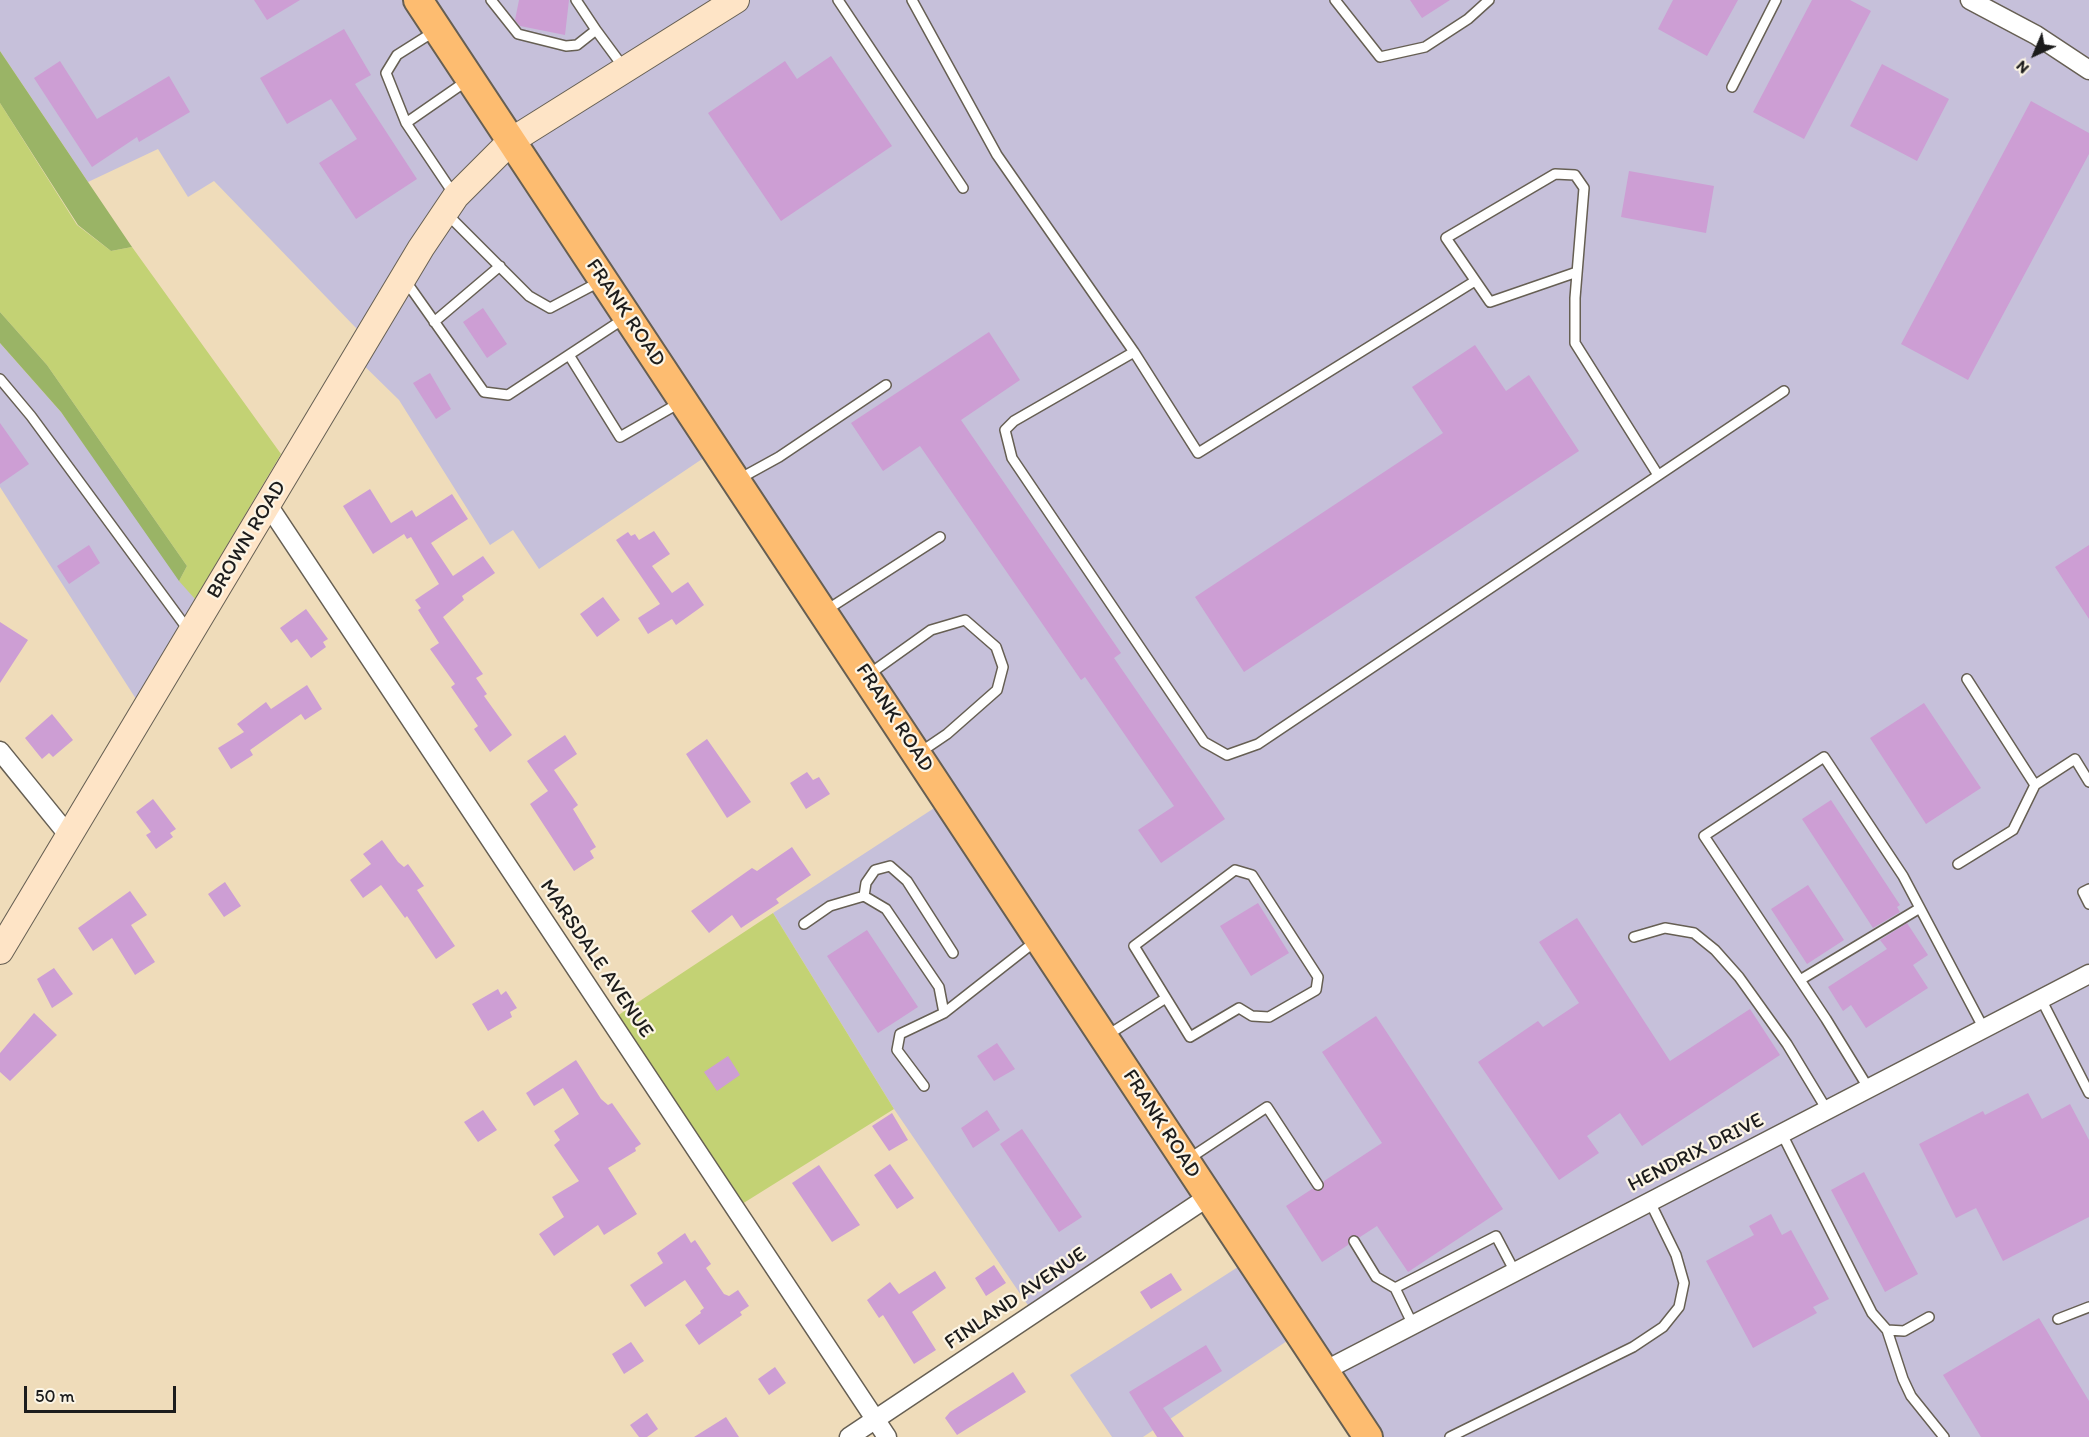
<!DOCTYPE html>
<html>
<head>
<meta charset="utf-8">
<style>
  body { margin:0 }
  #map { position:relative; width:2089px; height:1437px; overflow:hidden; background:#efdcba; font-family:Itim,sans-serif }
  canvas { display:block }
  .north { position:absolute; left:2005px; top:24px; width:60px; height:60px; -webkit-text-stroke:4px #fcf5e5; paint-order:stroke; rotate:224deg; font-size:16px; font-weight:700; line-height:24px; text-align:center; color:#1c1c1c }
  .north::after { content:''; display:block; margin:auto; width:21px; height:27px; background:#1c1c1c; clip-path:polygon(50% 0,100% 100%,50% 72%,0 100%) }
  .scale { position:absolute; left:24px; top:1386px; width:152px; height:27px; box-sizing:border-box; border:3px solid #1c1c1c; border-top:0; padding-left:8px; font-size:18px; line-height:21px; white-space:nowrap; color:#1c1c1c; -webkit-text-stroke:4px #fcf5e5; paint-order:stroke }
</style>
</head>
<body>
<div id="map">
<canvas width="2089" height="1437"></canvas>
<div class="north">N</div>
<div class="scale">50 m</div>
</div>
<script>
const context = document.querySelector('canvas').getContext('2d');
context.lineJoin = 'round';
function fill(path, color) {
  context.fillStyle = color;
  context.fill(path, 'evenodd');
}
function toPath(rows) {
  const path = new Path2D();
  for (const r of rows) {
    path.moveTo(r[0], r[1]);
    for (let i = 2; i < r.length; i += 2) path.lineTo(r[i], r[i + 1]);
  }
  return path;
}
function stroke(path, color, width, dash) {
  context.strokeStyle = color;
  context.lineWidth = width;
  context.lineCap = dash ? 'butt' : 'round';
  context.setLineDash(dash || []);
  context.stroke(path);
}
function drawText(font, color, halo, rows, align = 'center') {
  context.font = font + ' Itim,sans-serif';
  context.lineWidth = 4.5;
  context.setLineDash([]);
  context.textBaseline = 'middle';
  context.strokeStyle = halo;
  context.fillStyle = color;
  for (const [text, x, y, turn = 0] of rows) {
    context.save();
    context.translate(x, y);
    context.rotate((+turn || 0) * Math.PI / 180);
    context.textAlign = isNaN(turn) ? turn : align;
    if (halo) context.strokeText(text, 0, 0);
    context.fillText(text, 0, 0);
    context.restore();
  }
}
const industrial = toPath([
  [0,0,2089,0,2089,1437,1364,1437,1296,1335,1143,1437,1112,1437,1070,1375,1241,1265,1204,1207,1036,1317,894,1109,773,913,945,801,711,453,539,569,513,530,490,545,399,400,348,350,357,329,214,181,188,197,158,149,88,182,0,51],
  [0,343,61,412,195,599,136,699,0,487]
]);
const green = toPath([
  [0,103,77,225,111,251,132,247,281,454,195,599,179,581,187,566,47,365,0,312],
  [773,913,894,1109,742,1204,617,1016]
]);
const forest = toPath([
  [0,51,88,182,132,247,111,251,78,225,0,103],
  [0,312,47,365,187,566,179,581,61,412,0,343]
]);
const building = toPath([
  [254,0,300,0,267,20],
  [519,0,569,0,565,35,520,26,515,20],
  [1410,0,1450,0,1422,18],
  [1673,0,1738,0,1707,56,1658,29],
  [1812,0,1850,0,1871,11,1804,139,1753,112],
  [344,29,371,75,355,84,417,179,356,219,319,163,357,139,331,99,287,124,260,78],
  [831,56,892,146,781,221,708,113,785,61,797,79],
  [60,61,97,119,169,76,190,112,139,142,137,137,92,167,34,78],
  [1882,64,1949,99,1917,161,1850,126],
  [2031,101,2089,133,2089,154,1968,380,1901,344],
  [1629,171,1714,186,1706,233,1621,217],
  [483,308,507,344,487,358,463,322],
  [989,332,1020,380,961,420,1121,653,1114,658,1225,819,1161,863,1138,830,1174,806,1085,677,1081,680,920,446,883,471,851,423],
  [1475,345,1506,391,1529,375,1579,451,1244,672,1195,597,1443,433,1412,387],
  [430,373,451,409,436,419,413,383],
  [0,423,29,464,0,484],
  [370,489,391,523,412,510,416,517,452,494,468,519,431,543,453,576,483,556,495,573,462,596,464,600,443,617,483,674,476,678,487,694,484,696,512,735,490,752,474,729,478,726,451,687,455,684,430,649,439,643,418,610,421,608,415,600,439,584,411,537,407,539,404,534,373,554,343,506],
  [654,531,670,554,652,566,672,593,688,582,704,605,676,625,672,619,648,634,638,618,660,604,616,540,628,532,631,536,635,534,639,540],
  [89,545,100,563,69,584,57,566],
  [2089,545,2089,619,2055,567],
  [603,597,620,620,597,637,580,614],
  [306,609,328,639,323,642,326,647,311,658,297,639,291,643,280,628],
  [0,622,28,640,0,683],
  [307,685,322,709,305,720,301,714,250,750,253,755,231,769,218,748,244,732,237,724,266,702,271,709],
  [1924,703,1981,788,1926,824,1870,738],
  [52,714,73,740,53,757,49,753,42,759,25,738],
  [565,735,577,754,554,770,578,805,573,809,596,847,590,851,594,858,574,871,530,804,548,791,527,761],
  [707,739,751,802,727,818,686,754],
  [807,772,813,780,819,777,830,794,806,809,790,783],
  [153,799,176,829,170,833,173,837,156,849,146,835,151,832,136,812],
  [1831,800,1900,905,1897,907,1900,912,1873,928,1802,819],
  [382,840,398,862,404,867,408,864,424,886,417,890,455,946,436,959,407,916,405,918,381,885,363,898,350,880,371,864,363,854],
  [792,847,811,875,776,899,779,903,741,928,732,915,709,933,691,911,752,868,757,871],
  [225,882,241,906,224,917,208,894],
  [1808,885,1844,940,1807,964,1771,909],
  [130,891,147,915,131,925,155,962,135,975,112,938,93,951,78,928],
  [1258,903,1289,953,1251,976,1220,926],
  [1577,918,1670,1061,1750,1009,1780,1055,1642,1146,1620,1113,1587,1136,1599,1153,1559,1180,1478,1062,1538,1021,1543,1027,1579,1003,1539,942],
  [1907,923,1928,955,1913,965,1928,988,1866,1028,1851,1005,1843,1011,1828,987,1887,949,1880,940],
  [867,930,918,1007,878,1033,827,956],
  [54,968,73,994,52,1008,37,979],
  [498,989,501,995,506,991,517,1008,510,1012,512,1017,488,1031,472,1004],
  [34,1013,57,1035,10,1081,0,1072,0,1053],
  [1376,1016,1503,1209,1408,1272,1377,1226,1360,1237,1350,1236,1348,1245,1322,1262,1286,1206,1312,1189,1321,1191,1324,1181,1382,1143,1322,1052],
  [997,1043,1015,1069,994,1081,977,1056],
  [728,1056,740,1075,717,1091,704,1072],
  [576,1060,601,1099,608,1105,612,1103,641,1144,635,1148,636,1151,608,1168,637,1214,604,1235,598,1225,554,1256,539,1234,564,1217,552,1197,579,1181,554,1145,560,1140,554,1131,579,1114,563,1088,534,1106,526,1093],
  [2028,1093,2042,1119,2070,1104,2089,1140,2089,1217,2003,1261,1976,1208,1956,1218,1919,1144,1983,1111,1985,1115],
  [483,1110,497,1130,478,1142,464,1122],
  [987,1110,1000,1130,973,1148,961,1128],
  [892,1113,908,1140,889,1151,872,1126],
  [1022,1129,1082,1217,1059,1232,1000,1144],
  [890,1164,914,1198,897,1209,874,1175],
  [819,1165,860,1225,832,1242,792,1183],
  [1864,1172,1918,1274,1885,1292,1831,1190],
  [1771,1214,1782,1235,1791,1230,1829,1299,1813,1307,1817,1313,1753,1348,1706,1261,1754,1235,1749,1226],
  [685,1233,691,1243,695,1240,711,1264,706,1268,724,1294,729,1296,738,1290,749,1306,740,1312,742,1315,699,1345,685,1325,701,1313,700,1311,704,1308,685,1280,645,1307,630,1285,663,1263,657,1253],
  [994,1265,1006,1283,986,1296,975,1278],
  [935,1271,946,1288,912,1312,936,1350,914,1364,883,1315,879,1318,867,1300,890,1282,899,1294],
  [1171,1273,1182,1290,1151,1309,1140,1292],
  [2039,1318,2089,1401,2089,1437,1981,1437,1943,1375],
  [631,1342,644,1361,624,1374,612,1354],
  [1206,1345,1222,1371,1163,1408,1184,1437,1157,1437,1129,1392],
  [775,1367,786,1383,769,1395,758,1379],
  [1013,1372,1026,1392,957,1435,945,1418,950,1412],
  [647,1413,658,1429,647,1437,639,1437,630,1425],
  [726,1417,739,1437,694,1437]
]);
const lane = toPath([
  [491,0,518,34,566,46,577,45,596,30,624,68],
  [576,0,596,30],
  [838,0,963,188],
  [912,0,997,155,1134,352,1014,421,1005,430,1012,458,1204,742,1227,755,1258,744,1784,391],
  [1335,0,1380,57,1425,47,1468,19,1489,0],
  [435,31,397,55,386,73,406,123,455,196],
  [1732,87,1776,0],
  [406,123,468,80],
  [446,213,529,296,550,308,601,281],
  [1577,272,1490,302,1446,238,1555,174,1575,175,1584,188,1575,298,1575,343,1658,475],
  [405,280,484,392,508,395,625,318],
  [434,322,500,266],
  [1134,352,1198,453,1475,281],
  [569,355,620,437,681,402],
  [0,379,31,416,189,631],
  [739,479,779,457,886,385],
  [825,611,940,537],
  [868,675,931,630,965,620,996,647,1003,667,997,690,947,734,919,753],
  [1967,679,2035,785,2075,759,2089,782],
  [1958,864,2013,830,2035,785],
  [2089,889,2083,892,2089,904],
  [864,896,866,883,875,870,890,866,907,881,953,953],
  [804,924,830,906,864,896,886,909,939,987,944,1013],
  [1634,937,1665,928,1694,933,1715,950,1739,977,1787,1044,1827,1110],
  [1800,980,1920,908],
  [2041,999,2089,1093],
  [1106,1036,1166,998,1190,1037,1239,1008,1252,1016,1269,1017,1316,990,1318,977,1252,875,1235,870,1134,946,1166,998],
  [924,1086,897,1050,900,1034,944,1013,1037,940],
  [1869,1089,1826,1019,1704,836,1824,757,1903,876,1984,1029],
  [1782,1134,1872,1313,1887,1330,1904,1331,1929,1317],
  [1187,1160,1267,1107,1318,1185],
  [1354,1241,1376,1277,1395,1288],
  [2058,1319,2089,1307],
  [1413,1325,1395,1288,1496,1236,1515,1272],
  [1887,1330,1903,1379,1911,1396,1944,1437],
  [1450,1437,1633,1347,1663,1327,1679,1307,1684,1283,1676,1255,1650,1202]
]);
const street = toPath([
  [1970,0,2036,35,2089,70],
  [268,505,887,1437],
  [0,751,69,836],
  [1324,1371,2089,974],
  [849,1437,1208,1197]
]);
const secondary = toPath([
  [0,951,421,248,456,196,511,141,736,0]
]);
const primary = toPath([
  [418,0,1368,1437]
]);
const streetNames = [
  ["FRANK ROAD",625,313,56],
  ["BROWN ROAD",247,540,-59],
  ["FRANK ROAD",894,718,57],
  ["MARSDALE AVENUE",596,959,56],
  ["FRANK ROAD",1161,1124,57],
  ["HENDRIX DRIVE",1696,1153,-27],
  ["FINLAND AVENUE",1016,1299,-34]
];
fill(industrial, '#c6c0da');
fill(green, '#c3d274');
fill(forest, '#9ab466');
fill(building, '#cd9ed4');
stroke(lane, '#665f53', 12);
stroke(street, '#665f53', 21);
stroke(secondary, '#665f53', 28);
stroke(primary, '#665f53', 32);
stroke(lane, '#fff', 9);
stroke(street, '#fff', 18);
stroke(secondary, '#fee4c6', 26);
stroke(primary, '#fdbc70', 28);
drawText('21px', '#1c1c1c', '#fcf5e5', streetNames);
</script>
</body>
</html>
